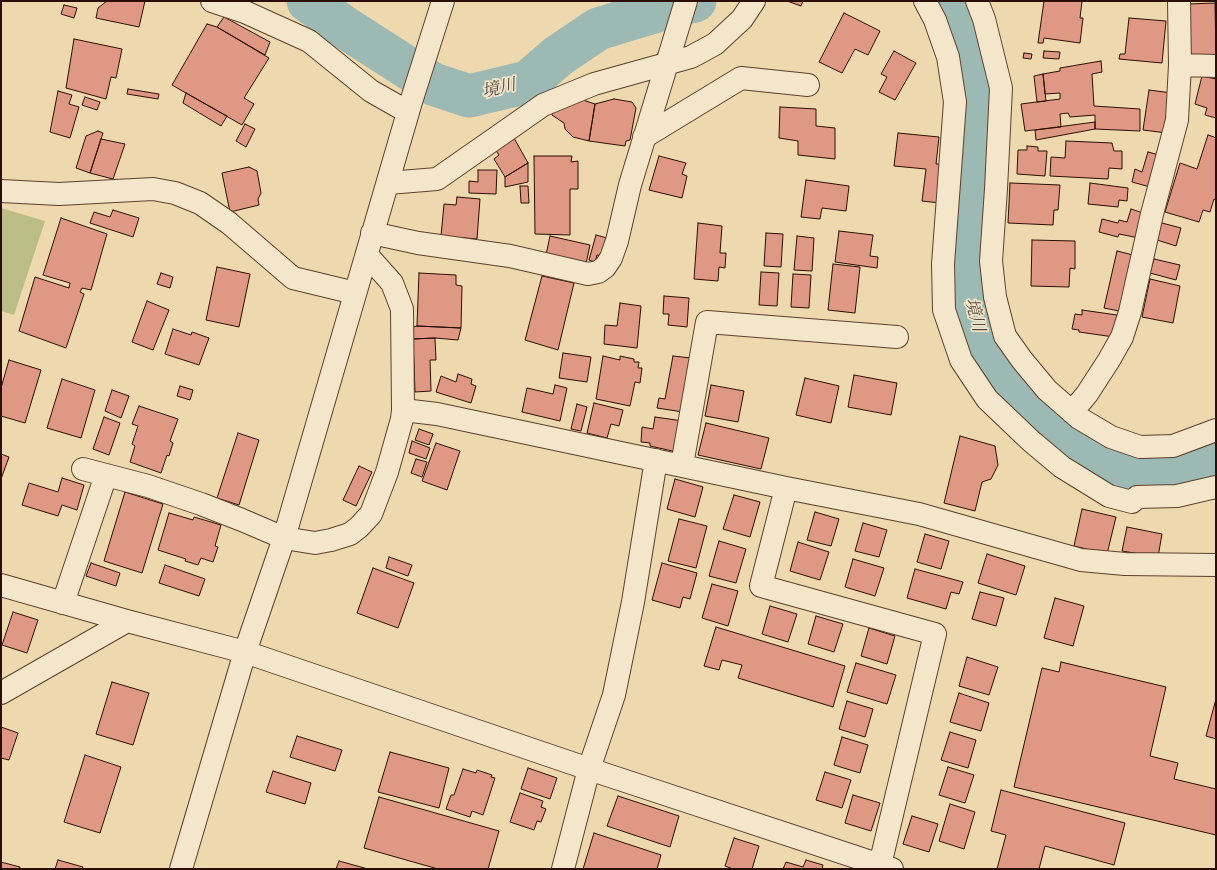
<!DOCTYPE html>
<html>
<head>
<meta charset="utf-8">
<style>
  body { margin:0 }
  #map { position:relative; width:1217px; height:870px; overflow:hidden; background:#eed9ae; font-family:"IM FELL Great Primer",serif }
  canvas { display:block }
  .frame { position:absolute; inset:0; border:2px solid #2c0d04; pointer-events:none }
</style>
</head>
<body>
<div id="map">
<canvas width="1217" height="870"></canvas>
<div class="frame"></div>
</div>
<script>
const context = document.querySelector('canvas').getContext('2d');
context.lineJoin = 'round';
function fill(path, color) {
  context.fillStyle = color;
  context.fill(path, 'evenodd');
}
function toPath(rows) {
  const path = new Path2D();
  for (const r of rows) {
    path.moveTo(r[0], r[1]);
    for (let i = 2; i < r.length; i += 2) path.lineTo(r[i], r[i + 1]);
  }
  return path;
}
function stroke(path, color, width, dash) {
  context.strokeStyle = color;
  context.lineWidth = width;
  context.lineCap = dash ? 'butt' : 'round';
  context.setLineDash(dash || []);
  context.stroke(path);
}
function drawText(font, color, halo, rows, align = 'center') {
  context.font = font + ' "IM FELL Great Primer","Noto Serif JP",serif';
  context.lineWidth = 3.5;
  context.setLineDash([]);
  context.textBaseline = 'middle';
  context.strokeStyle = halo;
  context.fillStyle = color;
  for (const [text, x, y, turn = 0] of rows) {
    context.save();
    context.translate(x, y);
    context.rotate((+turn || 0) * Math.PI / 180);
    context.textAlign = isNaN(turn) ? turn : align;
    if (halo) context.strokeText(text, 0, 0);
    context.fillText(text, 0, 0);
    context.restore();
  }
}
const green = toPath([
  [1,208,45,221,14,315,1,311]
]);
const river = toPath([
  [308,1,341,25,433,84,469,96,528,82,558,56,598,29,667,8,695,1],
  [955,1,967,23,978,81,979,144,967,286,973,322,990,364,1037,416,1083,454,1113,465,1167,473,1200,467,1216,458]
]);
const building = toPath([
  [107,1,145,1,139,27,96,18,98,8,107,1],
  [787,1,803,1,801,6,787,1],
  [1044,1,1082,1,1080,18,1083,18,1080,43,1044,38,1043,43,1038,43,1044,1],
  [1215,3,1216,58,1189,54,1189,4,1215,3],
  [64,5,77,8,74,18,61,14,64,5],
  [844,13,880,31,868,55,855,49,842,73,819,62,844,13],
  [224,17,270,42,265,55,217,27,224,17],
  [1129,18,1166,21,1162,63,1119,59,1120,54,1125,54,1129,18],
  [207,24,217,27,269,58,244,98,254,104,242,125,172,85,207,24],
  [74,39,122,49,116,78,111,77,106,99,66,88,74,39],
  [894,51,916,63,895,100,879,92,887,77,881,74,894,51],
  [1044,51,1060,52,1059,59,1043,58,1044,51],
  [1024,53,1032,54,1031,59,1023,58,1024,53],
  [1101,61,1102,72,1092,74,1094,106,1140,109,1140,131,1095,129,1095,115,1070,117,1068,113,1060,114,1061,127,1025,131,1021,104,1060,99,1060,93,1045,94,1043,74,1060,71,1060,68,1101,61],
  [1043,74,1046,101,1037,102,1034,76,1043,74],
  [1202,76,1216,79,1216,118,1205,115,1207,108,1195,104,1202,76],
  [128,89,159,94,158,99,127,94,128,89],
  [1149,90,1172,93,1167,133,1143,130,1149,90],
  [58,91,72,95,69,104,79,107,70,138,50,132,58,91],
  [186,93,227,116,221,126,183,103,186,93],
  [85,97,100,102,97,110,82,105,85,97],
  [614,99,632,102,636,108,630,140,626,141,625,146,589,141,595,104,614,99],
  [583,100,595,104,589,141,573,137,565,129,564,123,552,115,552,112,583,100],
  [780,107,816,109,816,126,835,128,835,159,798,155,798,141,779,138,780,107],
  [1095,122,1095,129,1036,140,1035,130,1095,122],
  [245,124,255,129,246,147,236,141,245,124],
  [98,131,103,133,90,173,76,168,86,136,98,131],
  [898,133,939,137,936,164,943,164,940,203,922,201,926,169,894,166,898,133],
  [1208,135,1214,137,1216,139,1216,200,1214,199,1210,212,1203,210,1199,222,1165,212,1180,163,1197,169,1208,135],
  [514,138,528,163,505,177,494,159,499,155,495,149,514,138],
  [101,139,125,144,113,179,90,173,101,139],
  [1066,141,1112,143,1114,151,1122,151,1122,169,1109,168,1108,179,1050,176,1051,157,1065,158,1066,141],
  [1027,146,1038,147,1038,151,1047,151,1045,176,1017,174,1018,150,1027,150,1027,146],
  [1148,152,1163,156,1154,188,1132,182,1135,169,1142,172,1148,152],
  [534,156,572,156,571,162,578,161,578,189,570,189,570,235,535,234,534,156],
  [659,156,686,163,682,174,687,176,682,198,649,190,659,156],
  [528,163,528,182,505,187,505,177,528,163],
  [249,167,257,171,261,193,258,199,259,205,230,212,222,173,249,167],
  [478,170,497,170,496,194,469,193,469,181,478,182,478,170],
  [806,180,849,186,846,211,822,208,820,219,801,217,806,180],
  [1010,183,1060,185,1058,210,1054,210,1053,225,1008,223,1010,183],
  [1090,183,1128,188,1127,201,1119,200,1118,207,1088,204,1090,183],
  [520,186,528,186,529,203,521,203,520,186],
  [457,197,480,199,477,239,441,236,444,204,456,205,457,197],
  [1131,209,1146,214,1139,238,1119,234,1118,237,1099,232,1102,219,1118,223,1119,220,1127,222,1131,209],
  [113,210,139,218,133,237,90,223,94,212,110,217,113,210],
  [61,218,107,234,91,290,82,288,80,292,84,294,66,348,19,331,35,277,69,288,70,283,43,275,61,218],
  [1158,222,1181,228,1176,246,1154,239,1158,222],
  [698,223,722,226,720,253,726,253,725,268,719,267,718,281,694,279,698,223],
  [839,231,873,235,870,256,878,257,877,268,835,262,839,231],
  [766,233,783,234,781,267,764,266,766,233],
  [596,235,607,238,601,256,597,255,595,262,589,260,596,235],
  [550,236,590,245,586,264,546,255,550,236],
  [797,236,814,238,812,271,794,270,797,236],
  [1032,240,1075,241,1075,269,1070,268,1069,287,1031,286,1032,240],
  [1117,251,1137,256,1124,312,1104,308,1117,251],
  [1154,259,1180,265,1176,280,1150,273,1154,259],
  [833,264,860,267,855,313,828,310,833,264],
  [217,267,250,274,239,327,206,320,217,267],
  [761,272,779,273,777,306,759,305,761,272],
  [161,273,173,277,170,288,157,284,161,273],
  [419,273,456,275,456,285,462,286,461,328,417,326,419,273],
  [793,274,811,275,809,308,791,307,793,274],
  [542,276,574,283,558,350,525,340,542,276],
  [1150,279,1180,286,1173,323,1142,317,1150,279],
  [664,296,689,298,687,327,668,325,669,314,663,314,664,296],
  [147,301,169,310,153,350,132,342,147,301],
  [620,303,641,306,637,348,604,344,605,325,617,326,620,303],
  [1082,310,1117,315,1114,337,1079,332,1079,330,1072,329,1075,314,1082,315,1082,310],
  [417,326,461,328,458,340,435,338,413,339,413,327,417,326],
  [173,329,191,335,192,332,209,338,199,365,165,354,173,329],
  [435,338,436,360,430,360,431,391,415,392,413,339,435,338],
  [563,353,591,357,587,382,559,378,563,353],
  [603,356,620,360,620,356,634,359,634,362,639,362,638,368,642,368,640,383,635,382,630,406,596,399,603,356],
  [673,356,691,358,683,412,657,408,659,398,665,399,673,356],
  [9,360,41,370,25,423,1,416,1,388,9,360],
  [458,374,472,379,471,384,476,386,471,403,436,392,441,376,456,382,458,374],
  [854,375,897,383,891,415,848,407,854,375],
  [805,378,839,386,831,423,796,415,805,378],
  [62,379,95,390,81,438,47,428,62,379],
  [555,385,567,388,560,421,522,412,527,388,553,394,555,385],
  [711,385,744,391,738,422,705,416,711,385],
  [180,386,193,390,190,400,177,396,180,386],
  [112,390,129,396,121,418,105,411,112,390],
  [594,403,623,410,619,426,611,424,607,438,587,433,594,403],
  [577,404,587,407,581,431,571,429,577,404],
  [139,406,178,419,170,441,173,443,169,456,167,455,161,473,130,462,135,446,132,444,138,426,132,424,139,406],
  [104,417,120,423,109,455,93,449,104,417],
  [655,417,683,421,677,452,650,446,650,443,641,442,642,427,653,429,655,417],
  [706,423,769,438,761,469,698,455,706,423],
  [419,429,433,434,429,445,415,440,419,429],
  [238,433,259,440,239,505,217,498,238,433],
  [960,436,995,446,998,465,991,479,982,482,975,511,944,503,960,436],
  [412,441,430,448,426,459,409,453,412,441],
  [436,443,460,451,447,490,422,481,436,443],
  [1,454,9,457,1,479,1,454],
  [416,459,427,462,422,477,411,473,416,459],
  [359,466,372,472,356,506,343,500,359,466],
  [62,478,84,485,77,510,62,505,58,516,22,505,29,483,58,492,62,478],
  [675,479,703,487,695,517,667,509,675,479],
  [125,492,163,504,142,573,104,561,125,492],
  [734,495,760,502,750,537,723,529,734,495],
  [1082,509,1116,517,1107,554,1074,546,1082,509],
  [815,512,839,519,831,546,807,540,815,512],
  [169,513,193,520,194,517,221,525,215,546,218,547,213,562,201,558,198,565,185,561,186,559,158,550,169,513],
  [679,519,707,526,696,568,668,561,679,519],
  [863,523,887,530,879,557,855,551,863,523],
  [1127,527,1162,534,1158,557,1122,551,1127,527],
  [925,534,949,541,941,569,917,562,925,534],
  [719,541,746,549,736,583,709,576,719,541],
  [798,542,829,552,820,580,790,571,798,542],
  [987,554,1025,566,1016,595,978,583,987,554],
  [389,557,412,565,408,576,386,568,389,557],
  [853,559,884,568,875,596,845,587,853,559],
  [91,563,120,573,116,586,86,576,91,563],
  [662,563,697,573,690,599,683,597,680,608,652,600,662,563],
  [165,565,205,579,199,596,159,583,165,565],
  [373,568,414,583,398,628,357,613,373,568],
  [915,569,963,582,959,594,951,592,946,609,907,598,915,569],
  [712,584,738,591,728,626,702,618,712,584],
  [980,592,1004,598,996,626,972,619,980,592],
  [1055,598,1084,606,1073,646,1044,638,1055,598],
  [770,606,797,614,788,642,762,634,770,606],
  [13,612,38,620,27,653,2,645,13,612],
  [816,616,843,624,834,652,808,644,816,616],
  [716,627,845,666,833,707,738,678,742,665,722,660,719,670,704,666,716,627],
  [869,628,895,636,887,664,861,656,869,628],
  [967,657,998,667,989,695,959,686,967,657],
  [1061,662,1166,687,1150,756,1178,763,1174,779,1216,789,1216,835,1014,787,1042,668,1059,672,1061,662],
  [856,663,896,675,887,704,847,692,856,663],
  [112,682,149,693,133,745,96,734,112,682],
  [959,693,989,703,981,731,950,722,959,693],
  [1216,699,1216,739,1206,736,1216,699],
  [847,701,873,709,865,737,839,729,847,701],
  [1,727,18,733,9,760,1,758,1,727],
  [950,732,976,740,968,768,941,760,950,732],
  [297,736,342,750,335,771,290,757,297,736],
  [842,737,868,745,860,773,834,765,842,737],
  [390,752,449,768,439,808,378,792,390,752],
  [85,755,121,767,100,833,64,822,85,755],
  [948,767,974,775,965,803,939,795,948,767],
  [528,768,557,778,550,799,521,789,528,768],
  [463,769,476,773,477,770,492,775,491,777,495,778,483,815,472,811,470,817,446,809,451,795,454,795,463,769],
  [273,771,311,783,305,804,266,792,273,771],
  [825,772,851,780,842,808,816,800,825,772],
  [1001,790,1125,823,1114,865,1045,846,1039,869,997,869,1006,835,991,831,1001,790],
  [520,793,543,801,541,807,546,809,541,822,537,821,534,830,510,822,520,793],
  [853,795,880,803,871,831,845,823,853,795],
  [618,796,679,816,670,847,607,826,618,796],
  [379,797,499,831,488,869,438,869,364,848,379,797],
  [950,804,975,812,964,849,939,841,950,804],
  [912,816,938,824,929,852,903,844,912,816],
  [594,833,661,855,657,869,583,869,594,833],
  [734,838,759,846,752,869,733,869,725,866,734,838],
  [58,860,83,867,82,869,55,869,58,860],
  [806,860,823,865,822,869,783,869,786,862,803,867,806,860],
  [339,861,368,869,336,869,339,861],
  [1,862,20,867,20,869,1,869,1,862]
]);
const minor = toPath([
  [212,1,245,12,309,41,371,91,408,112],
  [925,1,935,20,948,57,955,102,943,264,944,310,961,360,987,399,1031,441,1062,467,1109,496,1132,502,1137,497,1177,496,1216,487],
  [977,1,984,19,1001,88,996,189,991,261,995,297,1005,336,1022,360,1047,390,1079,418,1111,437,1140,447,1173,446,1216,430],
  [1180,65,1216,66],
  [644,137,741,78,808,85],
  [388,183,437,179,543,105,594,84,691,57,715,44,742,19,754,1],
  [1,191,59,194,153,189,175,193,200,203,229,223,293,278,355,293],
  [372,233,418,243,510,256,588,274,598,272,605,267,611,258,617,241,630,185,686,1],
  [403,410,437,414,786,488,919,514,1081,560,1125,564,1216,565],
  [1072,412,1087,394,1109,360,1122,337,1130,312,1152,214,1177,120,1180,65,1179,1],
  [682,465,707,322,897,337],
  [83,469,148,486,201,504,242,520,284,538,315,543,331,540,350,534,359,527,371,514,387,472,402,419,403,410,402,309,392,283,367,255],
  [786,488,761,586,935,634,880,865],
  [1,585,127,621,245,652,589,769,892,869],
  [63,603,106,475],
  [1,693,127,621],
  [181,869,245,652,284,538,411,102,443,1],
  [563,869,589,769,614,695,633,602,656,460]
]);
const waterNames = [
  ["境川",499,89,-13],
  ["境川",974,315,76]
];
fill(green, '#bdbe87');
stroke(river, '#9cb9b3', 43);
fill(building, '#df9884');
stroke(building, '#2c0d04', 1);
stroke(minor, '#5c402e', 24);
stroke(minor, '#f4e6ca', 22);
drawText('italic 17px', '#534941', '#f4e6ca', waterNames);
</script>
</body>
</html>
